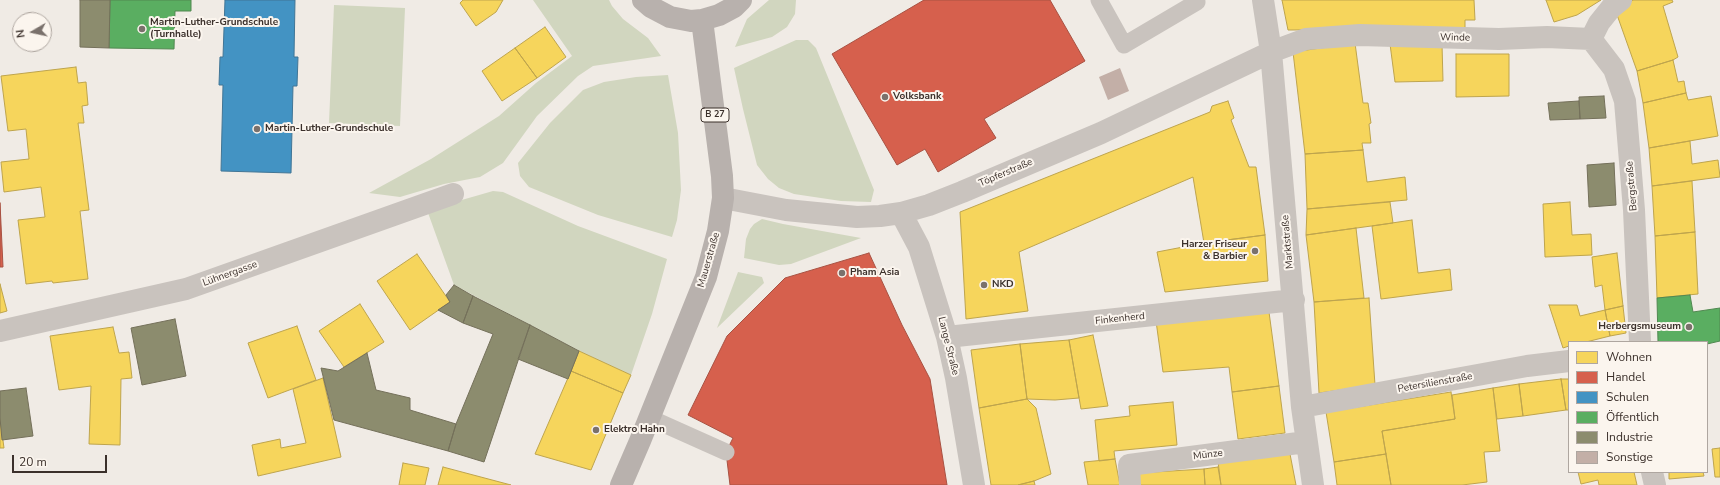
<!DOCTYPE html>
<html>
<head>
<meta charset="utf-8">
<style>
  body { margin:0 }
  #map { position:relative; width:1720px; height:485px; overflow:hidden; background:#f0ebe5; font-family:"Nunito Sans",sans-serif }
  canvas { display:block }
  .legend { position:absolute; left:1568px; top:341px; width:140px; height:132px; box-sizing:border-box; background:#fbf5ee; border:1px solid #aea6a0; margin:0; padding:5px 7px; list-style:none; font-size:12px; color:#3b302b }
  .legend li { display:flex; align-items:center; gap:8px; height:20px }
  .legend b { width:20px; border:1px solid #aea6a0 }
  .north { position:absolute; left:12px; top:12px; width:40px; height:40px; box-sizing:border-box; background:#fbf5ee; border:1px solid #aea6a0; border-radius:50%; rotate:261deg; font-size:11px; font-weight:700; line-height:16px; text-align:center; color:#3b302b }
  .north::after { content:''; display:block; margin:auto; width:14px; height:18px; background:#7a716c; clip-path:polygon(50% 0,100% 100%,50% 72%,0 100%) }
  .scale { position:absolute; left:12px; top:455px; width:95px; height:18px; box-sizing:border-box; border:2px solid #3b302b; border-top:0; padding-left:5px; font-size:12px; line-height:14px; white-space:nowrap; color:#3b302b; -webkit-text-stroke:3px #fbf5ee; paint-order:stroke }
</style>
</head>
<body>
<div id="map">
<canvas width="1720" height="485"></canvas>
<ul class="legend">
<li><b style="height:11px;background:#f6d55c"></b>Wohnen</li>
<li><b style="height:11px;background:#d6604d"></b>Handel</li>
<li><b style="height:11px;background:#4393c3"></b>Schulen</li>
<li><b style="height:11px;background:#5aae61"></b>Öffentlich</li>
<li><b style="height:11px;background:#8c8c6e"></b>Industrie</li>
<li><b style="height:11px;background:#c3afa7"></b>Sonstige</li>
</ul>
<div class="north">N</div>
<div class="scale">20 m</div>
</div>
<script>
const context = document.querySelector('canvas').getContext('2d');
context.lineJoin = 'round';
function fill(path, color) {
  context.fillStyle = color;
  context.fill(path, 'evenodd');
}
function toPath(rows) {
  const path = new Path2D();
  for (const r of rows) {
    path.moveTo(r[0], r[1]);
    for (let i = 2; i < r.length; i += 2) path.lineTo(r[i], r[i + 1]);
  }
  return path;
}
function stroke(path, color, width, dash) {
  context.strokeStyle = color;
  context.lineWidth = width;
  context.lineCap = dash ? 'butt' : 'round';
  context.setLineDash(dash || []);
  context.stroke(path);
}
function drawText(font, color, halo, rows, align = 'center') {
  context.font = font + ' "Nunito Sans",sans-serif';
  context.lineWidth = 4;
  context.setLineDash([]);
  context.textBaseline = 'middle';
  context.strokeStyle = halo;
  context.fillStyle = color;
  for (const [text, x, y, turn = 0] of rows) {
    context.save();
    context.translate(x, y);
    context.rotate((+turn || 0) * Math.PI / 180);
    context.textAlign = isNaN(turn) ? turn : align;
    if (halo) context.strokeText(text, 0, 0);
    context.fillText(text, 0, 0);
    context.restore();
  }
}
const green = toPath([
  [533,0,609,0,612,6,623,19,648,38,661,56,593,66,578,76,537,116,503,163,480,177,444,184,400,197,369,193,431,159,499,116,536,83,572,56],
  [769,0,796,0,795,14,787,27,772,37,735,47,747,19],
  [334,5,405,8,400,126,329,123],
  [796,40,808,40,816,48,874,190,871,202,841,201,794,194,779,188,768,179,757,165,743,109,734,68],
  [668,75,678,133,681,190,677,220,672,237,598,215,529,187,520,176,518,163,550,123,583,90,604,82,636,77],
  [493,191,503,192,578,226,667,259,652,314,631,375,583,353,454,285,427,210],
  [762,219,783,224,861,238,791,264,779,265,744,258,746,239,750,229,754,224],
  [738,272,762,277,764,283,717,328]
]);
const homes = toPath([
  [463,0,503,0,496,12,476,26,460,3,463,0],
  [1282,0,1474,0,1475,20,1465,20,1465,29,1288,30,1282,0],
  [1546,0,1601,0,1577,15,1554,22,1546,0],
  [1633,0,1672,0,1673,2,1663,6,1678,57,1673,60,1637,71,1616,12,1633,0],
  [545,27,566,57,537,78,515,48,545,27],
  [1355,43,1363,103,1368,103,1371,123,1369,124,1371,143,1362,143,1363,150,1305,154,1293,52,1355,43],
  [1390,44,1442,44,1443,81,1395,82,1390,44],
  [515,48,537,78,502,101,482,71,515,48],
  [1456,54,1509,54,1509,96,1456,97,1456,54],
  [1673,60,1678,82,1684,81,1686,93,1643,103,1637,71,1673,60],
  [76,67,78,83,86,82,88,105,82,106,84,123,78,123,89,210,80,211,88,279,53,283,52,281,26,284,18,220,45,217,41,187,4,192,1,162,29,159,26,129,8,131,1,76,76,67],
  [1686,93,1688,100,1711,96,1718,136,1649,148,1643,103,1686,93],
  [1228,101,1234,118,1231,120,1249,167,1256,167,1265,235,1204,243,1193,177,1019,252,1028,311,966,319,960,212,1210,112,1212,106,1228,101],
  [1690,141,1692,164,1718,160,1720,177,1652,186,1649,148,1690,141],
  [1363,150,1367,182,1405,177,1407,200,1307,209,1305,154,1363,150],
  [1692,181,1695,232,1655,236,1652,186,1692,181],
  [1390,202,1393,223,1306,235,1307,209,1390,202],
  [1570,202,1572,235,1591,234,1592,255,1545,257,1543,204,1570,202],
  [1412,220,1418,273,1450,269,1452,290,1381,299,1372,226,1412,220],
  [1356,228,1364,298,1314,302,1306,235,1356,228],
  [1695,232,1698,294,1657,298,1655,236,1695,232],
  [1265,235,1268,281,1165,292,1157,252,1204,243,1265,235],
  [1617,253,1623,306,1605,310,1602,285,1595,287,1592,257,1617,253],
  [417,254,450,302,410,330,377,281,417,254],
  [0,284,7,311,0,313,0,284],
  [1369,298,1375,385,1319,393,1314,302,1369,298],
  [360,304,384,342,344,367,319,331,360,304],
  [1549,305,1577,305,1580,316,1605,310,1610,336,1586,342,1569,342,1569,346,1563,348,1549,305],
  [1623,306,1626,333,1610,336,1605,310,1623,306],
  [1269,312,1279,386,1232,392,1229,367,1163,372,1156,321,1269,312],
  [297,326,316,380,268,398,248,343,297,326],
  [113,327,119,353,129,352,132,378,121,379,120,445,89,444,91,386,59,390,50,336,113,327],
  [1093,335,1108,406,1081,409,1069,340,1093,335],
  [1069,340,1079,398,1055,400,1027,399,1020,344,1069,340],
  [1020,344,1027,399,979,408,971,350,1020,344],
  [579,351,631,375,623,393,571,371,579,351],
  [571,371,623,393,591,470,535,454,571,371],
  [323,378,341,457,258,476,252,445,280,439,281,448,306,443,293,389,323,378],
  [1561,379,1566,410,1523,416,1519,384,1561,379],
  [1561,379,1569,379,1569,410,1566,410,1561,379],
  [1519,384,1523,416,1497,419,1493,388,1519,384],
  [1279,386,1285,433,1238,439,1232,392,1279,386],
  [1493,388,1500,451,1484,452,1487,482,1462,485,1391,485,1382,431,1455,419,1452,395,1493,388],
  [1451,392,1455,419,1382,431,1386,454,1334,462,1326,412,1451,392],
  [1027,399,1036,408,1051,474,1034,481,1018,485,991,485,979,408,1027,399],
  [1173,402,1177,445,1114,451,1115,459,1099,461,1095,420,1130,416,1129,406,1173,402],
  [0,418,4,448,0,448,0,418],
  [1720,448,1720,477,1715,477,1712,449,1720,448],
  [1290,454,1296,485,1221,485,1218,462,1290,454],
  [1386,454,1391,485,1337,485,1334,462,1386,454],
  [1115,459,1120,485,1088,485,1084,462,1115,459],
  [403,463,429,468,425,485,399,485,403,463],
  [443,467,511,485,438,485,443,467],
  [1218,467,1221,485,1205,485,1204,469,1218,467],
  [1204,469,1205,485,1139,485,1138,473,1204,469],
  [1578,472,1634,472,1637,485,1599,485,1598,480,1581,484,1578,472],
  [1669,472,1703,472,1704,476,1669,479,1669,472],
  [1034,481,1035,485,1018,485,1034,481]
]);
const shops = toPath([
  [924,0,1050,0,1085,61,984,119,996,138,938,172,925,149,897,165,832,54,924,0],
  [0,203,3,267,0,267,0,203],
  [869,253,902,325,930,379,947,485,730,485,726,452,733,438,688,415,727,336,785,278,869,253]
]);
const schools = toPath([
  [225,0,295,0,294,57,298,57,297,86,293,86,291,173,221,171,223,85,219,85,220,57,223,57,225,0]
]);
const public = toPath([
  [110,0,191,0,191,11,175,11,174,49,109,48,110,0],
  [1690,295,1693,312,1720,308,1720,341,1707,344,1707,342,1658,342,1657,298,1690,295]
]);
const industry = toPath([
  [80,0,110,0,109,48,80,47,80,0],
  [1604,96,1606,118,1580,119,1579,97,1604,96],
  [1579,101,1580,119,1550,120,1548,103,1579,101],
  [1614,163,1616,205,1589,207,1587,165,1614,163],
  [454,285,473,296,463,323,438,310,450,302,446,295,454,285],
  [473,296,530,325,484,462,448,451,456,424,493,334,463,323,473,296],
  [175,319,186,376,142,385,131,328,175,319],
  [530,325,579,351,568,379,518,359,530,325],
  [367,353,376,390,410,398,410,410,456,424,448,451,334,420,321,368,338,371,367,353],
  [26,388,33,436,2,440,0,418,0,391,26,388]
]);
const building = toPath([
  [1120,68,1129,91,1108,100,1099,77]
]);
const service = toPath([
  [1099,0,1124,45,1197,2,1196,0],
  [650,418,726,452]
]);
const minor = toPath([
  [1263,0,1271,52,1302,407,1313,485],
  [1591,39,1614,69,1625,101,1634,210,1640,342],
  [1591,39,1599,23,1611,8,1621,0],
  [723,198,786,210,857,217,880,216,901,213,929,205,962,192,1101,133,1271,52,1306,39,1360,35,1499,39,1547,37,1591,39],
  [901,213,919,247,947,337,956,378,974,485],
  [0,331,186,289,453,194],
  [947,337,1294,300],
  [1302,407,1527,366,1569,361],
  [1652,472,1655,485],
  [1130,485,1129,465,1306,442]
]);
const primary = toPath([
  [643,0,651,7,670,17,691,21,702,20,719,15,734,7,741,0],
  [621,485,640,441,706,277,718,231,723,198,722,176,702,20]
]);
const markers = [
  [142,29,4,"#7a716c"],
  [885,97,4,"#7a716c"],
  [257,129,4,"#7a716c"],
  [1255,251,4,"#7a716c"],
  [842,273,4,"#7a716c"],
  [984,285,4,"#7a716c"],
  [1689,327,4,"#7a716c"],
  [596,430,4,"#7a716c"]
];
const shields = [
  [715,115,28]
];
const shieldNames = [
  ["B 27",715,115]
];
const poiNames = [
  ["Martin-Luther-Grundschule",150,23],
  ["(Turnhalle)",150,35],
  ["Volksbank",893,97],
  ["Martin-Luther-Grundschule",265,129],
  ["Harzer Friseur",1247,245,"right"],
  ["& Barbier",1247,257,"right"],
  ["Pham Asia",850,273],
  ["NKD",992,285],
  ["Herbergsmuseum",1681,327,"right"],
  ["Elektro Hahn",604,430]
];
const streetNames = [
  ["Winde",1455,38,1],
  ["Töpferstraße",1006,173,-23],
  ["Bergstraße",1632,186,-95],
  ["Marktstraße",1288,242,-95],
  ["Mauerstraße",709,260,-74],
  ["Lühnergasse",230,274,-20],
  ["Finkenherd",1120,319,-6],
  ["Lange Straße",948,346,76],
  ["Petersilienstraße",1435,383,-10],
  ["Münze",1208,455,-7]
];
fill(green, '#d1d6bf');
fill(homes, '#f6d55c');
stroke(homes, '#bea44d', 1);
fill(shops, '#d6604d');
stroke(shops, '#a85243', 1);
fill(schools, '#4393c3');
stroke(schools, '#417595', 1);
fill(public, '#5aae61');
stroke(public, '#518851', 1);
fill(industry, '#8c8c6e');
stroke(industry, '#74705a', 1);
fill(building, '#c3afa7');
stroke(service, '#c9c3be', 17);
stroke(minor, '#c9c3be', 22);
stroke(primary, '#b8b1ad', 22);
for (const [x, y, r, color] of markers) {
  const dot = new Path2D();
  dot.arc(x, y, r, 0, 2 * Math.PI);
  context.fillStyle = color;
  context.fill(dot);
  stroke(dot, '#fbf5ee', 1.5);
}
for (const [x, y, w] of shields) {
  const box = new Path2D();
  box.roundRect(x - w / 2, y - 7, w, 14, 3);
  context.fillStyle = '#fbf5ee';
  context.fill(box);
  stroke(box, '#3b302b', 1);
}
drawText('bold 9px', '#3b302b', null, shieldNames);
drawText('bold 10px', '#3b302b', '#fbf5ee', poiNames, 'left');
drawText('10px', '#3b302b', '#fbf5ee', streetNames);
</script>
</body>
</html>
